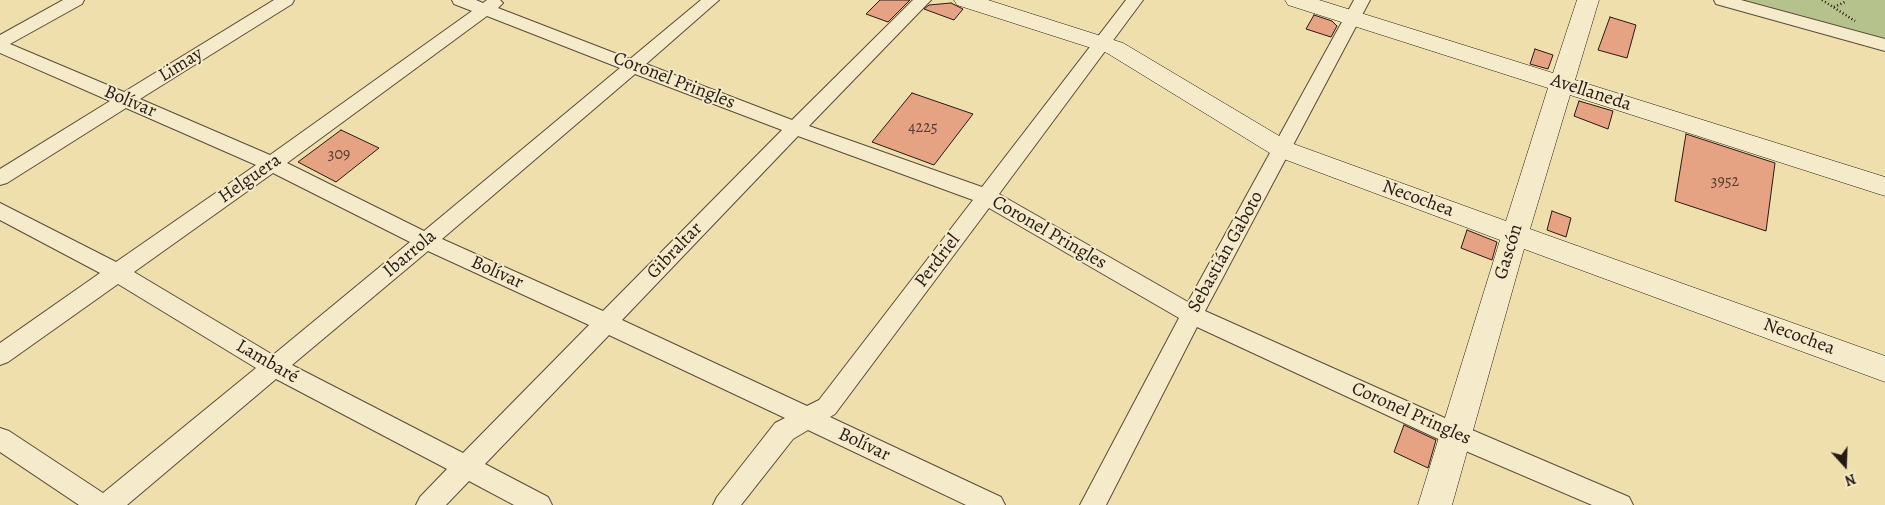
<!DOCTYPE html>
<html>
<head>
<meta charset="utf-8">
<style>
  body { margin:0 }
  #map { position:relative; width:1885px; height:505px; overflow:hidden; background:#efdfac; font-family:Alegreya,serif }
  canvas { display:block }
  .north { position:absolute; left:1820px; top:440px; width:50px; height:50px; -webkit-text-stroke:4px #f5eac9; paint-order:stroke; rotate:160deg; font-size:14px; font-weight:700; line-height:20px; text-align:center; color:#271a14 }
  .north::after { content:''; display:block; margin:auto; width:18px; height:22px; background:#271a14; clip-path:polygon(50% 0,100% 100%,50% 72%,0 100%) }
</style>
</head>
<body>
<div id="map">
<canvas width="1885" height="505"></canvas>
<div class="north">N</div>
</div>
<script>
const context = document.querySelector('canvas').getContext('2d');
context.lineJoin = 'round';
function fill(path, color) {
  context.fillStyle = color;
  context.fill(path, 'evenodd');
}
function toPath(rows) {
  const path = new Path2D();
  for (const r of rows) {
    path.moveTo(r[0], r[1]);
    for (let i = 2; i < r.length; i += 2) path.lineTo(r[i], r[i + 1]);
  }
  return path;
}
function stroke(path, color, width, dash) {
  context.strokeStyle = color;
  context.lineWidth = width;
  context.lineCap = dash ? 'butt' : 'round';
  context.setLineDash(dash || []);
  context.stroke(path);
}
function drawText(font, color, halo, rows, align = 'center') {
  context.font = font + ' Alegreya,serif';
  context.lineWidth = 4;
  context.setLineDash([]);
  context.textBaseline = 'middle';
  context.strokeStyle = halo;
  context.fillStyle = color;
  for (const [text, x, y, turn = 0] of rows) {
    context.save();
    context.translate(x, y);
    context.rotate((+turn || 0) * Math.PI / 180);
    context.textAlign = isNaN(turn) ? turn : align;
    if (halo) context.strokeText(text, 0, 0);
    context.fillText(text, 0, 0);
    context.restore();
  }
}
const green = toPath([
  [1735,0,1885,0,1885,39]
]);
const building = toPath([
  [880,0,910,0,888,22,866,14,880,0],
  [951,3,963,9,954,20,924,9,929,5,951,3],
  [1314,15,1332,21,1337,26,1331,37,1306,29,1314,15],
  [1610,17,1636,25,1627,58,1598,50,1610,17],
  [1535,49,1553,55,1548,69,1530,64,1535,49],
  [912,93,973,114,934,165,872,142,912,93],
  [1579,101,1613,111,1608,129,1574,116,1579,101],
  [341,130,379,148,336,182,298,162,341,130],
  [1686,134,1775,163,1766,231,1675,201,1686,134],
  [1552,211,1571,218,1566,237,1547,230,1552,211],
  [1467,230,1497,242,1492,260,1461,248,1467,230],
  [1404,425,1436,440,1428,468,1394,452,1404,425]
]);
const path = toPath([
  [1822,0,1855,21],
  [1834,7,1845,2]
]);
const street = toPath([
  [63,0,84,0,82,4,10,44,124,92,274,0,294,0,292,4,140,99,270,155,472,11,454,4,452,0,476,0,483,3,487,0,500,0,503,3,498,8,630,59,701,0,719,0,646,64,792,120,913,0,931,0,809,126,982,187,1126,0,1143,0,999,194,1188,302,1354,0,1370,0,1205,311,1465,427,1629,497,1633,505,1592,505,1447,443,1197,327,1106,505,1080,505,1179,318,989,208,835,414,830,417,1001,497,1005,505,966,505,808,430,793,439,741,505,713,505,717,497,775,423,785,418,609,335,485,464,548,497,552,505,514,505,469,481,446,505,416,505,420,497,447,469,276,379,127,505,79,505,0,452,0,428,9,431,103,493,256,368,118,284,8,362,0,365,0,343,100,273,0,220,0,203,116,262,256,165,126,108,7,183,0,185,0,169,110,101,0,53,0,35,63,0],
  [487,16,620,68,424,231,287,163,487,16],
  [635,74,782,130,603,311,442,239,635,74],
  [798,136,973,200,819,400,807,406,622,320,798,136],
  [273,173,410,242,273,355,134,272,273,173],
  [428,251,589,325,463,453,292,365,428,251],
  [1714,0,1741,0,1885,39,1885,51,1716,4,1714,0]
]);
const secondary = toPath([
  [954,0,988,0,1123,43,1291,143,1506,221,1548,88,1288,5,1285,0,1319,0,1553,73,1577,0,1599,0,1575,80,1885,177,1885,196,1570,95,1530,229,1885,356,1885,382,1524,249,1452,505,1418,505,1500,240,1273,155,1107,53,957,5,954,0]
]);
const numberNames = [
  ["4225",923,128],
  ["309",339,155],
  ["3952",1725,182]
];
const streetNames = [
  ["Limay",181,65,-32],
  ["Coronel Pringles",674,81,21],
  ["Avellaneda",1591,93,18],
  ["Bolívar",130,102,23],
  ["Helguera",250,179,-35],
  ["Necochea",1418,199,20],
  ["Coronel Pringles",1049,233,30],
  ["Gibraltar",675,251,-46],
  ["Sebastián Gaboto",1226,252,-61],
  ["Gascón",1509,252,-73],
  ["Ibarrola",410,254,-40],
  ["Perdriel",938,261,-53],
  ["Bolívar",497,273,24],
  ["Necochea",1799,337,20],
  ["Lambaré",267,362,30],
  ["Coronel Pringles",1411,414,24],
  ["Bolívar",864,445,25]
];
fill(green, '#b6c28b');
fill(building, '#e6a384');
stroke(building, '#271a14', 1);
stroke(street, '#594b3a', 2);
stroke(secondary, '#271a14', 1);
stroke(path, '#271a14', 2.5, [1, 2.5]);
fill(street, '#f5eac9');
fill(secondary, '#f5eac9');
drawText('16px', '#573c30', null, numberNames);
drawText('19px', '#271a14', '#f5eac9', streetNames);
</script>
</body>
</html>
